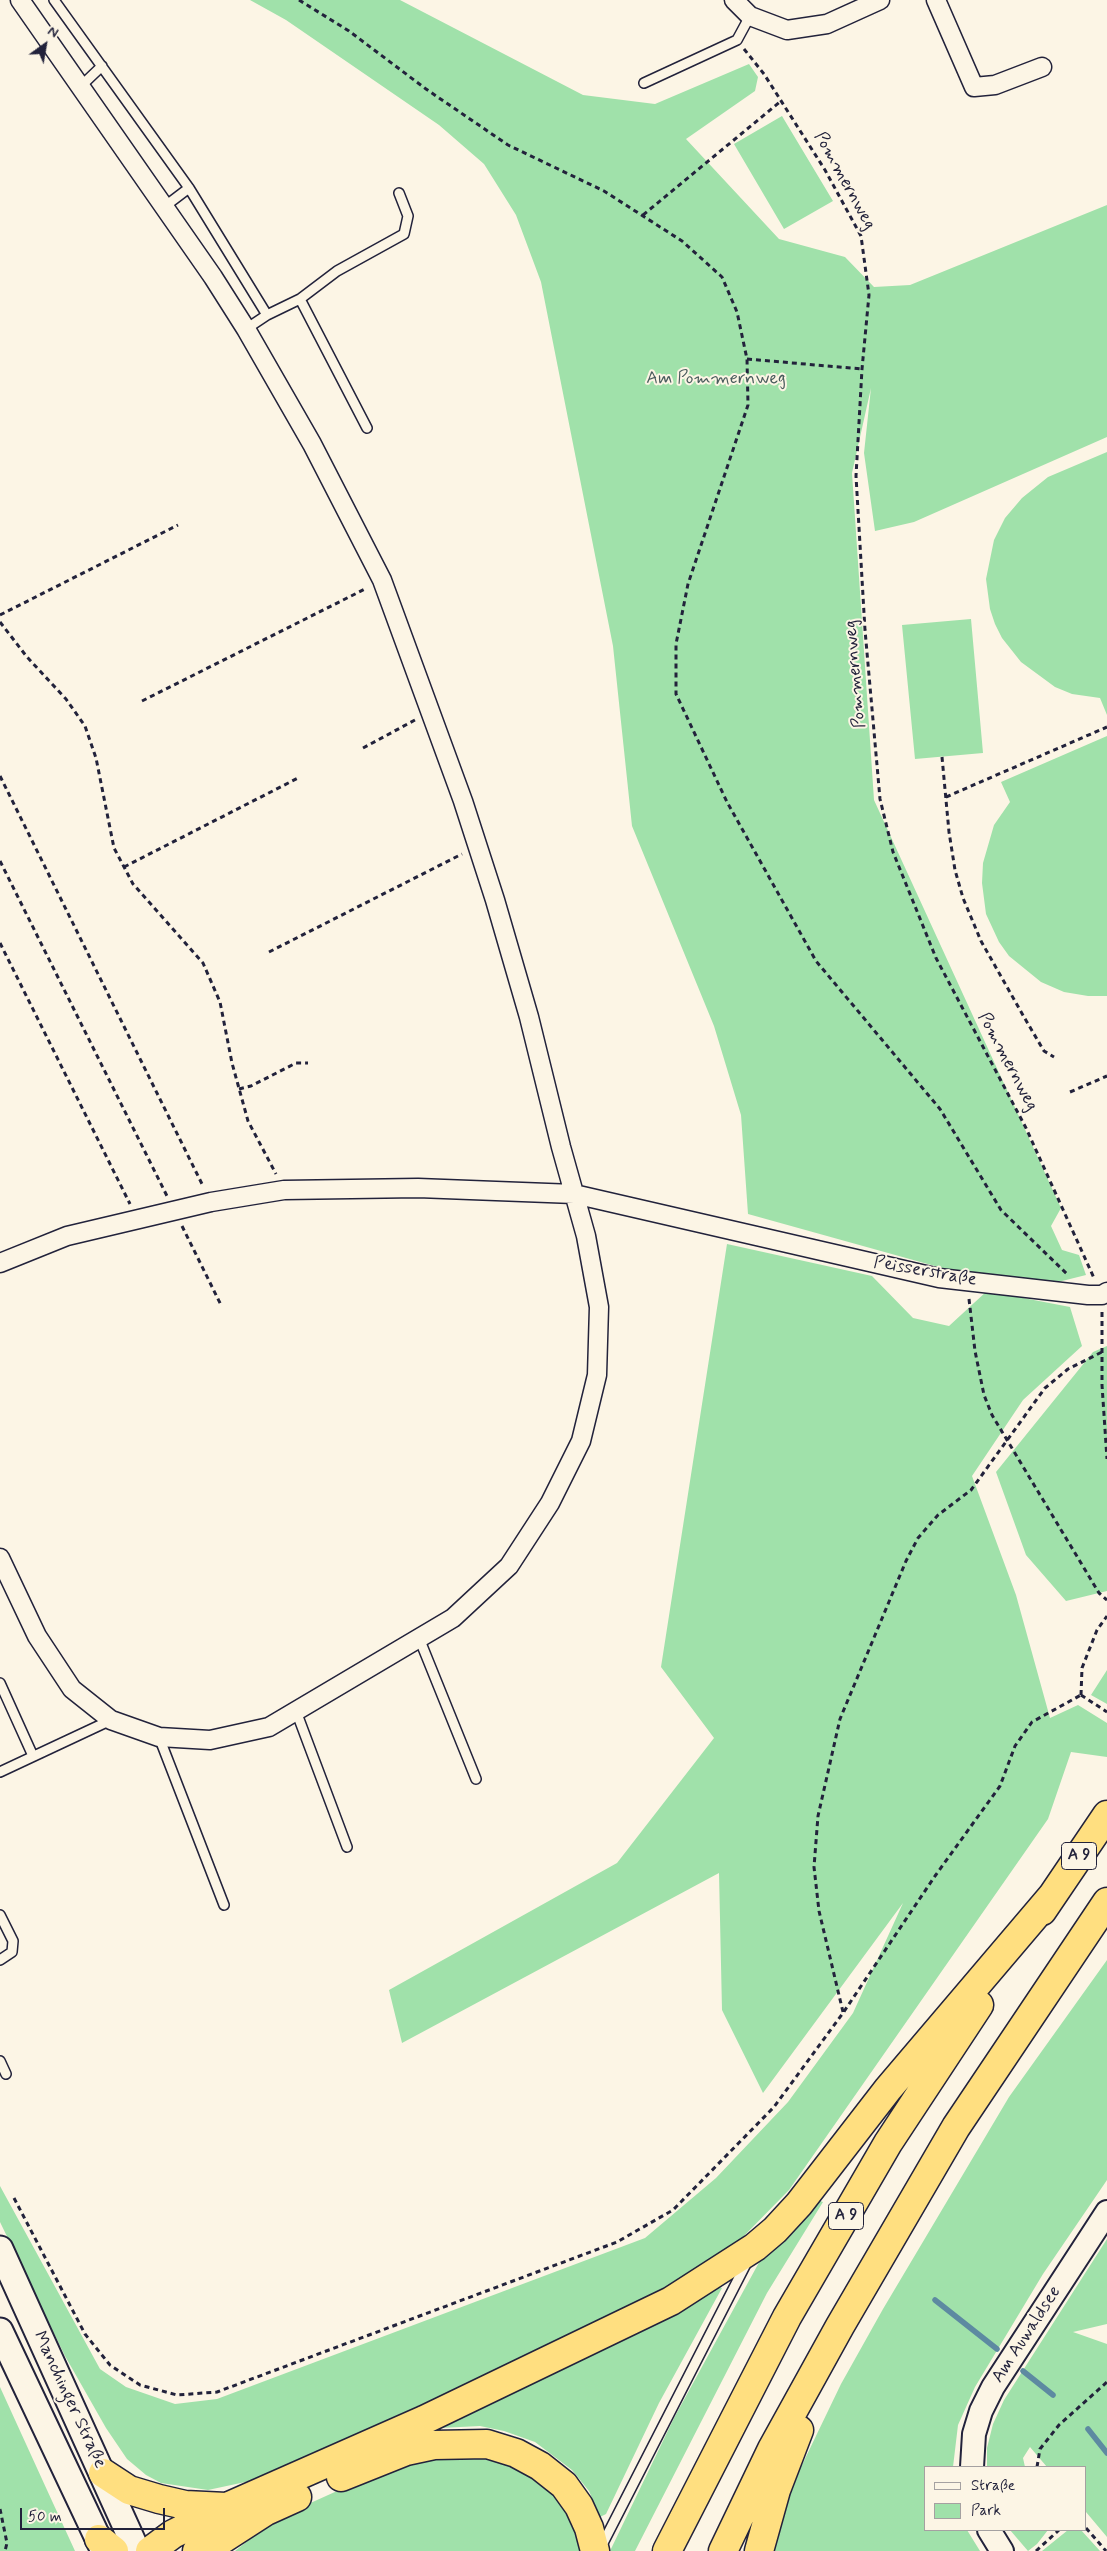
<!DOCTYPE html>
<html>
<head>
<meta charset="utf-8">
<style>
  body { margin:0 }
  #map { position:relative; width:1107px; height:2551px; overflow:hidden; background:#fcf5e5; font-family:Mynerve,sans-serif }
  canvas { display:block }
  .legend { position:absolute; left:924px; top:2466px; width:162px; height:65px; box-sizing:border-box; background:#fcf5e5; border:1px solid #a5a1a1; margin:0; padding:6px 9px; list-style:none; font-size:15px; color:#22223b }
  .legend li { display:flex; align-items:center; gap:10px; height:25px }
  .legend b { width:25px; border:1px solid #a5a1a1 }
  .north { position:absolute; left:20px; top:20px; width:50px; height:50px; -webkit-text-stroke:4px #fcf5e5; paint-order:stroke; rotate:32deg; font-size:14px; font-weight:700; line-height:20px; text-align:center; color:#22223b }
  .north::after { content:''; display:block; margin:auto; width:18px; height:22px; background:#22223b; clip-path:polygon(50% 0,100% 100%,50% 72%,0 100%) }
  .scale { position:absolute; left:20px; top:2508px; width:145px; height:22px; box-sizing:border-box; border:2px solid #22223b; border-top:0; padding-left:6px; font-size:15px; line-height:18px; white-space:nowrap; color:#22223b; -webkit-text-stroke:4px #fcf5e5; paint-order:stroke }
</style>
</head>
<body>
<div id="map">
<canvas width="1107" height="2551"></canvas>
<ul class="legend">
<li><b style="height:6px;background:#fcf5e5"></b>Straße</li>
<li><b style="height:14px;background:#a0e1aa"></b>Park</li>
</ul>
<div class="north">N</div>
<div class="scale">50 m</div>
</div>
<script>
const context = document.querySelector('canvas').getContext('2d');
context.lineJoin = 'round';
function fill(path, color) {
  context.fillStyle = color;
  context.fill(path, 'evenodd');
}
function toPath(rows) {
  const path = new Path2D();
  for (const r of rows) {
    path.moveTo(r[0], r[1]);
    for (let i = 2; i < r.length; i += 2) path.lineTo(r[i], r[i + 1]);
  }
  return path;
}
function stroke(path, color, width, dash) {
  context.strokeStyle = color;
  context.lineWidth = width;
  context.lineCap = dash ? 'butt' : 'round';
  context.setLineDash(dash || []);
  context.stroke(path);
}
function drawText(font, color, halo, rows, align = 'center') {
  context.font = font + ' Mynerve,sans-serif';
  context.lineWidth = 4;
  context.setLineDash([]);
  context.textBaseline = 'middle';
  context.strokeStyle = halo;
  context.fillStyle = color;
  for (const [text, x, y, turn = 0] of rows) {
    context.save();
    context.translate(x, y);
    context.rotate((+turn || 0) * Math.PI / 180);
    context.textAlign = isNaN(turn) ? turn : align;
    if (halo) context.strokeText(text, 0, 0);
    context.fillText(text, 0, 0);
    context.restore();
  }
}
const green = toPath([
  [250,0,400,0,583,95,655,104,749,64,758,77,755,91,686,139,779,239,845,257,874,287,910,285,1107,205,1107,437,914,522,875,531,864,453,871,388,852,473,874,800,1061,1208,1051,1226,1062,1250,1079,1255,1086,1275,1050,1284,942,1268,748,1214,741,1115,714,1026,632,826,613,646,541,282,516,215,484,164,439,125,286,20],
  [782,116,833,201,784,229,734,144],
  [1107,452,1107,715,1100,698,1072,694,1055,687,1021,662,1002,638,995,624,990,609,986,579,994,540,1005,518,1022,498,1048,477],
  [971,619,983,753,915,759,902,625],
  [1107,736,1107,996,1088,996,1064,992,1041,982,1009,956,999,942,986,914,982,883,983,863,994,825,1010,802,1001,782],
  [727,1244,872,1276,913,1318,949,1326,987,1291,1070,1307,1082,1346,1023,1400,972,1476,1016,1595,1050,1718,1078,1705,1107,1723,1107,1757,1071,1752,1048,1819,789,2190,736,2244,615,2318,361,2435,250,2481,208,2490,161,2483,146,2475,127,2459,106,2428,65,2356,0,2222,0,2186,100,2369,126,2387,175,2404,217,2399,645,2238,716,2178,788,2102,853,2013,903,1903,763,2093,722,2010,719,1873,402,2043,389,1990,617,1863,714,1738,661,1667],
  [1107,1346,1107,1591,1066,1601,1026,1555,996,1472,1093,1352],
  [1107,1670,1107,1704,1091,1695],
  [1107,1960,1107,2180,1043,2274,975,2387,958,2425,953,2467,926,2467,926,2530,967,2530,980,2551,774,2551,780,2520,798,2463,802,2465,841,2384,883,2309,1009,2097],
  [817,2200,823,2202,767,2293,635,2551,610,2551,674,2418,768,2246],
  [1107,2239,1107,2324,1073,2332,1107,2344,1107,2537,1086,2512,1086,2467,1047,2467,1030,2447,1023,2458,1025,2467,987,2467,987,2448,993,2424,1004,2400],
  [716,2286,722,2288,659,2403,606,2514,600,2517,589,2491,572,2470,535,2442,504,2431,480,2426,440,2428,438,2422],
  [0,2387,47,2490,75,2551,0,2551],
  [461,2454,509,2462,541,2481,567,2509,583,2551,235,2551,275,2519,357,2482,415,2460],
  [1010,2530,1048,2530,1037,2544,1028,2551],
  [1068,2530,1081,2530,1100,2551,1042,2551]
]);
const stream = toPath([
  [935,2300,997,2349],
  [1023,2371,1053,2395],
  [1088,2429,1107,2453]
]);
const path = toPath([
  [299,0,349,31,426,89,508,145,604,191,682,241,722,277,737,312,747,359,748,405,688,584,676,644,676,694,727,802,816,961,940,1109,1001,1210,1067,1274],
  [744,49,764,74,825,170,861,236,869,295,862,369,856,476,865,630,880,799,893,852,936,958,1026,1128,1094,1278],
  [643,215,781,101],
  [747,359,862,369],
  [0,615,178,525],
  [0,622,27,657,66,699,85,726,96,758,114,848,133,884,203,963,220,1002,232,1063,248,1121,276,1174],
  [142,701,367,588],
  [363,748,415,720],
  [942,757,949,832,955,870,963,898,981,941,1024,1017,1044,1051,1054,1057],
  [0,776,203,1186],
  [946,797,1107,727],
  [0,861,167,1196],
  [124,867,300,777],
  [0,943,130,1204],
  [269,952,462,854],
  [239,1089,251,1086,296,1063,308,1063],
  [1070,1092,1107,1076],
  [182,1226,221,1305],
  [969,1299,975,1351,984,1395,992,1415,1099,1593,1107,1600],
  [1102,1312,1102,1385,1107,1459],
  [1081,1695,1082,1668,1097,1630,1107,1616],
  [1081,1695,1107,1712],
  [843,2012,819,1911,814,1867,818,1816,840,1719,906,1561,918,1538,938,1515,971,1490,1045,1388,1068,1369,1102,1352],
  [14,2198,85,2334,110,2365,140,2385,177,2395,217,2392,617,2242,673,2210,774,2107,843,2013,935,1876,1000,1786,1015,1746,1032,1722,1081,1695],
  [1037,2467,1040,2449,1059,2425,1107,2382],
  [0,2509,7,2543,5,2551],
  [1086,2528,1106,2551],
  [1036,2551,1059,2530]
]);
const service = toPath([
  [54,0,189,188,267,315,246,329],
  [644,83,737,40,750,16],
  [80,87,102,66],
  [164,207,189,188],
  [300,299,337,271,404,234,408,216,399,193],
  [267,315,300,299,367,428],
  [419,1638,476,1779],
  [0,1683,33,1756],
  [296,1711,347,1847],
  [159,1737,224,1905],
  [0,1772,111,1720],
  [0,1915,13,1941,12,1952,0,1960],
  [0,2061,6,2074],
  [601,2547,747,2262]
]);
const minor = toPath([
  [734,0,750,16,787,30,827,24,880,0],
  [936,0,974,87,995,85,1042,67],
  [0,1263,67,1236,211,1202,284,1190,418,1188,574,1194,939,1278,1088,1295,1102,1295,1107,1292],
  [0,1558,37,1636,72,1689,111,1720,159,1737,210,1740,269,1727,453,1618,509,1566,550,1503,581,1441,597,1375,599,1307,586,1236,561,1147,529,1017,495,900,463,801,382,580,312,444,246,329,213,277,20,0]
]);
const tertiary = toPath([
  [972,2467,974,2434,981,2411,993,2387,1107,2212],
  [989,2530,1002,2551]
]);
const secondary = toPath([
  [0,2249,137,2551],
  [0,2331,104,2551]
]);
const motorway = toPath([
  [1042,1911,1107,1815],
  [103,2473,129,2490,159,2499,185,2505,226,2507],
  [341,2477,406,2451,434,2445,487,2444,516,2453,540,2466,564,2485,579,2506,589,2528,595,2551],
  [99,2539,114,2551],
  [150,2551,173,2534,227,2507,424,2420,671,2301,755,2247,775,2230,799,2204,888,2089,1052,1896],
  [197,2551,218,2542,266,2511,297,2497],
  [667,2551,787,2317,888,2143,979,2005],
  [723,2551,772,2449,840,2326,956,2127,1107,1902],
  [759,2551,776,2490,799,2430]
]);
const shields = [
  [1079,1856,35],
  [846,2216,35]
];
const shieldNames = [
  ["A 9",1079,1856],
  ["A 9",846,2216]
];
const streetNames = [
  ["Pommernweg",844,181,61],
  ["Pommernweg",856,674,-95],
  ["Pommernweg",1007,1062,62],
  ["Peisserstraße",925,1272,10],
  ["Am Auwaldsee",1027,2335,-57],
  ["Manchinger Straße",69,2400,65]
];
const parkNames = [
  ["Am Pommernweg",716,379]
];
fill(green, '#a0e1aa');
stroke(stream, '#5d8aa1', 5.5);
stroke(service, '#22223b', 12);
stroke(minor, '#22223b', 21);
stroke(tertiary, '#22223b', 26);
stroke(secondary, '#22223b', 29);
stroke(motorway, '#22223b', 31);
stroke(path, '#22223b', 3, [5, 4]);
stroke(service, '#fcf5e5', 9);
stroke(minor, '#fcf5e5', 18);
stroke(tertiary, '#fcf5e5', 22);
stroke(secondary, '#fcf5e5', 25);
stroke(motorway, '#ffdf80', 28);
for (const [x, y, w] of shields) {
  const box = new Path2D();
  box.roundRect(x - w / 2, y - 13.5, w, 27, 4);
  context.fillStyle = '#fcf5e5';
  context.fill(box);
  stroke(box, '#22223b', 1);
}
drawText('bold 16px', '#22223b', null, shieldNames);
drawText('18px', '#22223b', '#fcf5e5', streetNames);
drawText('18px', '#485b5c', '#fcf5e5', parkNames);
</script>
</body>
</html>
